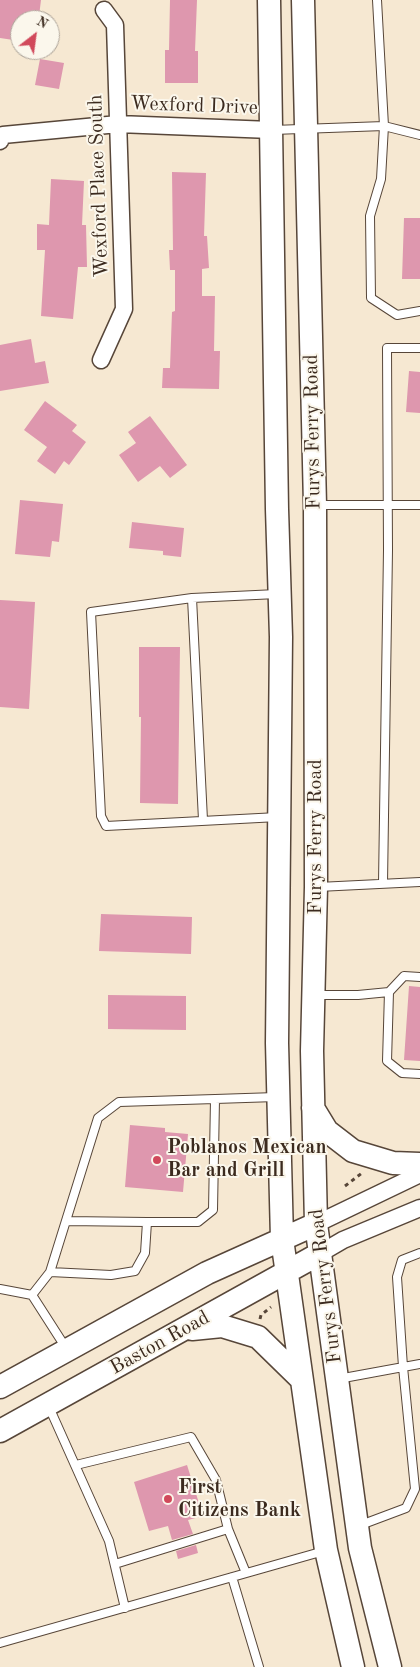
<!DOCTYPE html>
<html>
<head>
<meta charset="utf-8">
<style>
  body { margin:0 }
  #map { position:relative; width:420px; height:1667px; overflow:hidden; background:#f6e8d2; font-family:"Old Standard TT",serif }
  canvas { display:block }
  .north { position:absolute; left:10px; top:10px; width:50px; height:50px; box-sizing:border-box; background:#fbf7ec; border:1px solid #aea59a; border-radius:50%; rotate:30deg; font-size:14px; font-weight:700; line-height:20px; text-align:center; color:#3b2a1e }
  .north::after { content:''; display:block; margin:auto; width:18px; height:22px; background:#d1495b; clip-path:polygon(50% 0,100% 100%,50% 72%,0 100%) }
</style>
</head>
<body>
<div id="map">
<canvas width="420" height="1667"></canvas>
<div class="north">N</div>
</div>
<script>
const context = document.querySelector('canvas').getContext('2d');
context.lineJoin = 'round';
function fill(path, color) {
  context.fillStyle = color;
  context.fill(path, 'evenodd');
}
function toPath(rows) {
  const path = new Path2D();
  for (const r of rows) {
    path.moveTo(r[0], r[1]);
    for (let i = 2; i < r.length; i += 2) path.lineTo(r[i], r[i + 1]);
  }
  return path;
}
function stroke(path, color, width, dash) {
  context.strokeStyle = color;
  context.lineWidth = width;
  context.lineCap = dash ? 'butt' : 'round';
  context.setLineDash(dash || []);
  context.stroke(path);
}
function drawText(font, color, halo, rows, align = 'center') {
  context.font = font + ' "Old Standard TT",serif';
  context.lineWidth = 4;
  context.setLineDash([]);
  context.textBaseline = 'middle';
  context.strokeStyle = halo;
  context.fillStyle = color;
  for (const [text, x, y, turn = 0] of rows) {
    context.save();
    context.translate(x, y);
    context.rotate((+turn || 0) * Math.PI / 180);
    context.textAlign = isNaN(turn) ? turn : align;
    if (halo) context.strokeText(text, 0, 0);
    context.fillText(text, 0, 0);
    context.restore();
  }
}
const building = toPath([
  [0,0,41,0,39,16,34,15,33,20,20,20,20,41,0,38],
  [170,0,197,0,195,51,198,51,198,83,165,83,165,50,169,50],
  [40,59,64,63,59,89,35,85],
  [172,172,206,173,204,236,207,236,209,268,202,269,202,296,215,296,214,351,220,351,219,389,162,388,163,368,170,368,172,312,175,311,175,270,170,270,169,250,173,250],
  [51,179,84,181,82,225,86,225,87,267,78,267,73,319,41,316,45,250,37,250,37,224,49,225],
  [404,218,420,218,420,279,402,279],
  [31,339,35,363,45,361,49,383,0,391,0,345],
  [409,371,420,372,420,413,406,412],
  [45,401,77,425,72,431,86,442,69,465,64,461,55,474,37,461,47,447,24,430],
  [150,416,187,465,170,478,160,466,138,482,119,455,136,443,128,432],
  [20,500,63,504,59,542,52,541,50,557,15,554],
  [132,522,184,528,181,557,163,555,163,551,129,548],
  [0,600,35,602,29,709,0,707],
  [139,647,180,647,178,804,140,803,141,717,139,717],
  [101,914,192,917,191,954,99,951],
  [409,986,420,987,420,1061,404,1060],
  [108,995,186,996,186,1030,108,1029],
  [130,1125,165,1128,165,1132,188,1134,183,1192,125,1187],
  [187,1465,203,1516,188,1520,193,1534,172,1540,168,1526,149,1531,134,1482],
  [196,1545,198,1553,178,1559,176,1551]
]);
const path = toPath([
  [345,1186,362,1173],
  [260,1319,261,1315,271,1307]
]);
const lane = toPath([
  [377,0,384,126,381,179,370,216,371,298,397,315,420,311],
  [273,130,384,126,420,135],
  [317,505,420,505],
  [277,594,192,598,91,612,101,816,106,826,278,817],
  [192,598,203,820],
  [383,883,388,550,387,348,420,348],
  [318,887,420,882],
  [389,992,387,1061,402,1073,420,1074],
  [314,995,358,995,389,992,404,976,420,977],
  [215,1099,213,1210,198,1222,147,1222,145,1253,135,1271,111,1275,50,1272,98,1118,119,1102,215,1099,276,1097],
  [66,1221,147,1222],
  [0,1289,32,1295,66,1348],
  [32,1295,50,1272],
  [338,1379,420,1364],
  [49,1407,109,1541,125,1608],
  [76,1465,191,1437,216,1480,228,1529,246,1573],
  [358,1526,406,1508,415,1489,403,1367,397,1277,402,1260,420,1253],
  [115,1564,228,1529],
  [232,1577,259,1667],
  [0,1643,324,1551]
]);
const street = toPath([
  [0,141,3,135,118,124,271,130],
  [101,360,124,309,115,25,104,10],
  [316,1224,420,1174],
  [319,1254,343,1240,420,1208]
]);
const secondary = toPath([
  [269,0,277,509,281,637,277,1043,282,1239,326,1550,353,1667],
  [303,0,315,505,316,887,312,1051,316,1224,360,1548,390,1667],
  [313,1108,327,1131,353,1151,393,1163,420,1164],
  [192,1329,222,1326,258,1337,301,1379],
  [0,1387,207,1273,316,1224],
  [0,1431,319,1254]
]);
const markers = [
  [157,1160,5,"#d1495b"],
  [168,1499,5,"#d1495b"]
];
const streetNames = [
  ["Wexford Drive",194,106,2],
  ["Wexford Place South",99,186,-92],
  ["Furys Ferry Road",313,432,-91],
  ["Furys Ferry Road",316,837,-90],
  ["Furys Ferry Road",326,1286,-97],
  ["Baston Road",160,1343,-29]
];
const poiNames = [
  ["Poblanos Mexican",167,1148],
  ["Bar and Grill",167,1171],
  ["First",178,1488],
  ["Citizens Bank",178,1511]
];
fill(building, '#de97ae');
stroke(lane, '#574639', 10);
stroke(street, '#574639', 19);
stroke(secondary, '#574639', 25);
stroke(path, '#574639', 3, [4, 4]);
stroke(lane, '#fff', 8);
stroke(street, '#fff', 16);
stroke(secondary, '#fff', 22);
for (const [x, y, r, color] of markers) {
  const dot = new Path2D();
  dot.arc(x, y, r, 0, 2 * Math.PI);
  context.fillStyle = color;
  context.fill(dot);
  stroke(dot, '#fbf7ec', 2);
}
drawText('20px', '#3b2a1e', '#fbf7ec', streetNames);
drawText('bold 20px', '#3b2a1e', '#fbf7ec', poiNames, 'left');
</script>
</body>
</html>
